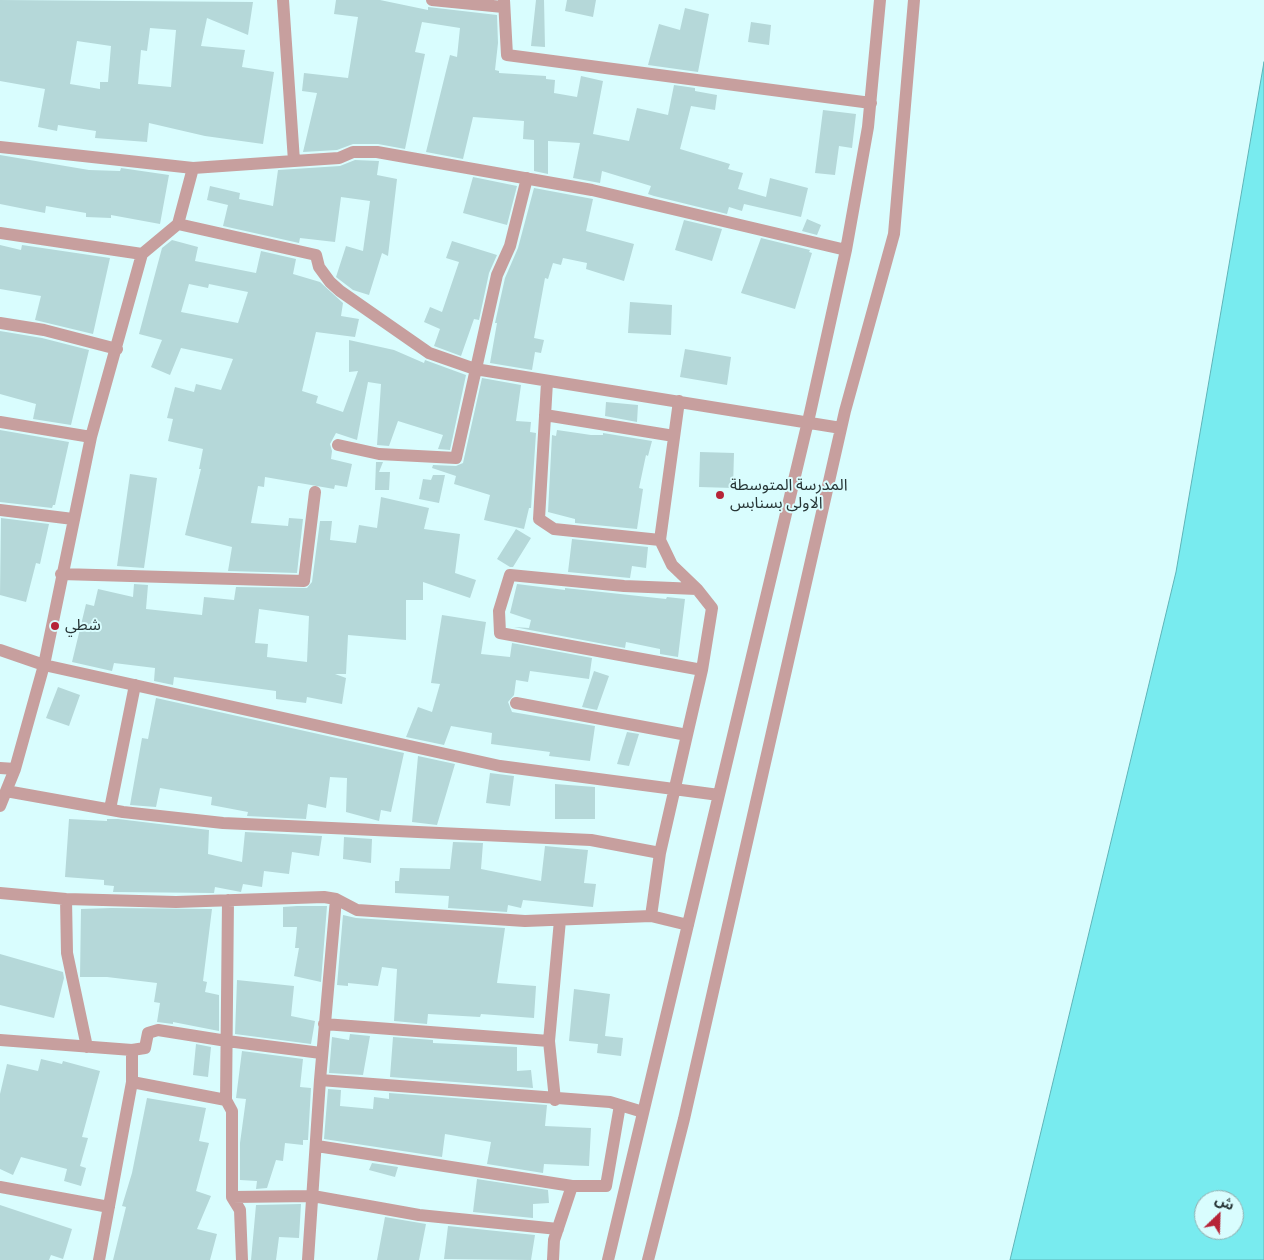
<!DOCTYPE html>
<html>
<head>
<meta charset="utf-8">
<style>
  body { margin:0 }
  #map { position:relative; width:1264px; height:1260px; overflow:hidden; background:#d9fdfe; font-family:"Roboto Condensed","Noto Sans Arabic",sans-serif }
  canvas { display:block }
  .north { position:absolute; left:1194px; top:1190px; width:50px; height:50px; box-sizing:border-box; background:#d9fdfe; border:1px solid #92adae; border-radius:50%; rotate:24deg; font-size:14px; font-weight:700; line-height:20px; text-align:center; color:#273536 }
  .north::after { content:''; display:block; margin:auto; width:18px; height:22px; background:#b62438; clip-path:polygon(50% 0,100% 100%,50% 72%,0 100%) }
</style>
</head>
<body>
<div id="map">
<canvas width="1264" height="1260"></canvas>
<div class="north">ش</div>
</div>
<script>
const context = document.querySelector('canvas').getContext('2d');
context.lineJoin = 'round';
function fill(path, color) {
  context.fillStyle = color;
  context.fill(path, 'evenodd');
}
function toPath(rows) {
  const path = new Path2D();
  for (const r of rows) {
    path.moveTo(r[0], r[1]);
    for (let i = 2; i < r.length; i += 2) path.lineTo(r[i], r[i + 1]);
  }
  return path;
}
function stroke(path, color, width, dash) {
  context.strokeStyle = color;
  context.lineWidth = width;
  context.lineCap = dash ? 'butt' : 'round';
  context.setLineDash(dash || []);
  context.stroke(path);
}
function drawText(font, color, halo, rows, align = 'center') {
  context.font = font + ' "Roboto Condensed","Noto Sans Arabic",sans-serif';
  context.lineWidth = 4;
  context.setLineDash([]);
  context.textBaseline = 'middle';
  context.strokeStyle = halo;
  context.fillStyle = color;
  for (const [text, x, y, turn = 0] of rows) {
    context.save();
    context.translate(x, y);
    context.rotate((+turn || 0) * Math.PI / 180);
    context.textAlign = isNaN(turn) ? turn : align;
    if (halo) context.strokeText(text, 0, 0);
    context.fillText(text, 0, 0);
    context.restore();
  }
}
const water = toPath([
  [1264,62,1264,1260,1010,1260,1176,572,1264,62],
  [1204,1200,1234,1200,1234,1230,1204,1230,1204,1200]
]);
const building = toPath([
  [0,0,253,2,248,35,207,18,201,46,245,50,242,67,274,72,263,144,205,136,149,123,147,142,95,138,96,131,58,125,57,131,38,127,45,89,0,81],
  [150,28,176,30,171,87,138,84,141,50,147,51],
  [77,41,111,46,108,82,100,82,100,89,70,84],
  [336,0,380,0,428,10,428,7,497,15,498,43,495,70,499,71,499,73,546,76,546,79,555,80,554,93,577,97,581,76,603,81,593,134,629,141,637,108,668,115,674,85,695,88,695,91,717,95,715,110,691,106,680,149,730,164,728,169,743,173,738,189,766,197,770,178,808,188,801,217,744,204,742,211,729,207,727,214,654,196,648,194,651,186,602,171,600,183,573,178,580,143,548,141,548,174,534,171,534,140,523,139,524,121,473,117,463,159,426,152,450,55,457,57,460,28,422,22,415,52,425,54,405,149,378,144,353,144,337,150,303,152,317,93,302,91,304,73,348,78,358,17,334,14],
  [536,0,544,0,545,47,531,46],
  [567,0,596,0,593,17,565,11],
  [685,8,709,14,698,72,648,65,659,24,680,30],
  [751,22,771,25,769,45,748,42],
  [823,110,856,114,852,148,839,146,835,175,815,173],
  [0,155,89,170,120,171,121,168,169,175,160,224,111,215,111,218,86,217,86,213,46,206,45,213,0,204],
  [355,160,379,161,377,175,397,179,388,256,382,253,369,295,353,290,336,277,346,246,363,251,370,201,341,197,335,242,300,238,299,243,223,226,228,205,207,200,210,186,240,193,239,199,273,206,278,170,340,166],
  [473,177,517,186,507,225,463,213],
  [534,188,593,199,586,231,634,244,624,281,586,269,587,263,563,258,561,265,553,263,548,279,545,278,534,338,544,340,541,353,535,352,532,370,490,363,497,323,495,323,505,278,518,248],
  [807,219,821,225,817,235,802,231],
  [684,220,722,229,712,261,675,250],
  [761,238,810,250,809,252,812,253,795,309,741,293],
  [172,240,198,247,195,261,256,273,261,251,296,259,293,274,320,282,343,303,341,316,359,319,355,337,316,332,302,391,318,396,316,403,343,412,358,371,349,372,349,340,394,350,424,363,425,360,466,375,450,450,438,449,443,435,398,421,389,446,377,445,381,384,368,382,357,440,336,433,330,444,332,451,331,459,352,464,347,487,335,485,334,489,265,477,264,487,258,486,251,523,288,526,289,518,303,519,297,573,228,571,232,547,185,535,201,469,199,469,203,449,168,441,173,419,167,418,175,387,194,392,196,384,221,390,233,359,181,348,170,375,151,367,162,340,139,334,162,248],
  [189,284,208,288,209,284,248,292,238,323,181,312],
  [452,241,497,255,489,273,479,320,474,319,461,356,434,346,440,329,424,322,430,307,442,312,459,262,446,258],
  [0,245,21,250,22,245,110,258,93,334,35,320,41,296,0,289],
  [630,302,672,305,671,335,628,333],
  [0,331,42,338,89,350,71,425,33,419,36,404,0,394],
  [685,349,731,357,727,385,680,377],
  [482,378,521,385,516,421,531,422,530,432,536,433,531,508,529,508,524,529,484,520,490,495,454,484,456,476,432,468,433,465,456,466,463,463],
  [606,402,638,405,637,422,605,416],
  [0,430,69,442,55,505,53,505,52,508,0,502],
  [557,430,591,435,603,435,603,433,652,441,648,456,646,455,639,488,643,489,637,529,575,523,575,519,548,512,552,435,556,436],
  [700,452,734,453,733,488,699,487],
  [376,462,383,462,379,472,390,472,389,490,375,490],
  [130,474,157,478,144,568,117,566],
  [433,475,445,475,439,503,419,499,423,479,431,480],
  [381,497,429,508,424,529,460,534,455,573,476,580,470,598,423,582,423,600,406,600,406,640,348,635,346,674,335,674,346,678,342,704,307,697,306,703,276,699,276,691,174,677,173,685,154,681,155,668,114,663,112,671,72,662,86,604,94,606,98,589,133,597,134,584,148,585,146,609,202,615,204,597,234,600,236,587,307,588,312,582,320,521,332,521,330,540,356,543,359,525,377,528],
  [259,609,309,616,307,662,267,657,268,644,255,643],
  [1,518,49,524,40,564,36,563,26,602,0,595],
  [516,529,531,538,513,567,510,567,497,559],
  [572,539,648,547,646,568,632,566,630,578,568,572],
  [517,584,565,590,565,588,666,599,667,597,685,599,678,657,660,654,660,649,626,642,625,648,514,627,529,628,531,620,510,613],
  [442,615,486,622,481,654,510,657,512,643,592,658,589,679,530,671,528,682,516,680,514,695,508,702,512,712,595,726,590,761,549,756,550,752,491,744,492,733,451,726,444,745,406,737,418,707,432,712,440,684,431,683],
  [594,671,609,676,597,710,582,707],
  [58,687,80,695,69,726,46,718],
  [156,698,404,753,391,812,381,810,379,821,346,812,347,778,330,777,326,808,308,804,306,819,247,816,248,812,211,805,212,797,160,788,156,807,130,805,142,738,148,739],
  [627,732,639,734,629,766,617,764],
  [418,756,455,764,437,825,412,822],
  [490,773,514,776,510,806,486,803],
  [555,784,595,787,595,819,555,819],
  [69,819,107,821,107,819,118,819,209,830,208,854,242,862,245,832,322,836,319,856,292,852,289,874,264,871,262,887,243,884,241,892,215,887,214,893,113,892,114,886,104,885,104,880,65,877],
  [344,837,372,839,371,863,343,859],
  [453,842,483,843,481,869,541,881,545,846,588,850,584,883,596,884,593,907,523,900,521,908,508,905,507,912,448,908,449,896,395,893,395,881,399,881,400,868,450,869],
  [297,906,327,906,321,982,294,976,299,948,295,948,297,927,283,927,283,907],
  [111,908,212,909,203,981,207,982,205,992,219,995,219,1031,173,1022,173,1024,157,1022,160,1003,154,1002,157,983,107,977,80,977,81,909],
  [343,915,356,918,505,928,497,983,536,986,534,1018,481,1014,480,1017,428,1014,427,1024,394,1021,397,969,382,967,378,986,348,983,348,986,337,985],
  [0,954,63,972,64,978,54,1018,0,1005],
  [237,980,294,986,291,1016,315,1021,311,1044,235,1034],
  [574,989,610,994,605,1036,623,1038,621,1056,597,1053,598,1044,569,1041],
  [350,1034,370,1036,363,1075,329,1073,332,1037,349,1040],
  [393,1037,433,1040,433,1043,517,1047,517,1071,531,1070,533,1088,390,1077],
  [196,1044,211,1047,208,1077,193,1075],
  [242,1051,303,1059,300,1087,311,1088,308,1140,303,1140,303,1145,285,1143,283,1161,276,1160,267,1188,256,1189,257,1181,240,1180,240,1143,246,1099,236,1098],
  [41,1059,62,1064,63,1061,100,1071,82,1137,88,1138,80,1166,86,1168,81,1186,64,1181,67,1169,21,1157,13,1175,0,1169,0,1094,7,1064,38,1071],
  [328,1089,341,1090,340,1106,373,1109,374,1097,389,1099,389,1093,547,1105,545,1126,591,1128,589,1166,544,1164,543,1173,487,1164,491,1142,445,1134,442,1157,324,1139],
  [147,1098,206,1108,199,1141,209,1143,196,1191,211,1196,197,1229,217,1234,210,1260,113,1260,126,1207,122,1206,132,1173],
  [372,1163,398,1167,395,1177,369,1170],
  [477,1179,548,1190,549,1203,533,1204,533,1218,473,1212],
  [301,1204,299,1238,279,1237,276,1260,251,1260,256,1205],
  [0,1205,72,1229,63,1259,51,1255,49,1260,0,1260],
  [385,1217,426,1224,419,1260,377,1260],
  [448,1226,535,1235,531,1260,444,1259]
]);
const minor = toPath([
  [432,0,503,7],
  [504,0,507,55,871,103],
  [0,147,193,168,294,161,283,0],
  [294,161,339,158,353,152,377,152,592,190,846,250],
  [178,224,316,255,319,267,330,282,340,291,429,353,475,369,841,428],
  [0,233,142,254],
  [0,323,44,330,117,349],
  [547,382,539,519,554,529,660,540],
  [679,401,660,540,672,565,697,589],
  [545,415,674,436],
  [0,422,91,437],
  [338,445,379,454,456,458,497,275,510,246,527,178],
  [0,510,73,519],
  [61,574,304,581,315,492],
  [0,650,44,665,500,766,719,795],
  [516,703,687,735,660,853,651,916,688,925],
  [687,735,702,670,712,608,697,589,624,586,510,575,499,611,500,633,702,670],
  [0,768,15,769],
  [6,791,123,812,223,823,591,840,660,853],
  [0,806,15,769,44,665,91,437,142,254,178,224,193,168],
  [110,809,135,685],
  [0,893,66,899,176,902,324,897,336,899,357,910,525,921,651,916],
  [66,899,67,953,87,1047],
  [336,899,320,1080,610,1102,643,1112],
  [324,1024,549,1041],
  [0,1040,132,1050,132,1082,99,1260],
  [132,1050,145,1048,148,1033,158,1030,227,1041,321,1053],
  [132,1082,226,1100,232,1111,232,1197,240,1210,242,1260],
  [226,1100,228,900],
  [555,1100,549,1041,560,920],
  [317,1146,572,1186],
  [0,1187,109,1207],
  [232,1197,313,1196,419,1215,558,1229],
  [308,1260,320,1080],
  [553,1260,554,1240,572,1186,606,1186,620,1105],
  [608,1260,810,413,846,250,868,127,880,0],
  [648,1260,684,1119,845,411,894,234,914,0]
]);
const markers = [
  [720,495,5,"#b62438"],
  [55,626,5,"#b62438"]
];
const poiNames = [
  ["المدرسة المتوسطة",730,486],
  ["الاولى بسنابس",730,504],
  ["شطي",65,626]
];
fill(water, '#78ebef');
stroke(water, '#60b4b8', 1);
fill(building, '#b5d8d9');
stroke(minor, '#c79f9e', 12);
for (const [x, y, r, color] of markers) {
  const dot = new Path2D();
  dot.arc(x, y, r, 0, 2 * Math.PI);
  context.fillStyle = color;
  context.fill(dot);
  stroke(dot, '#d9fdfe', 2);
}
drawText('16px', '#273536', '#d9fdfe', poiNames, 'left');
</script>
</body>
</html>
